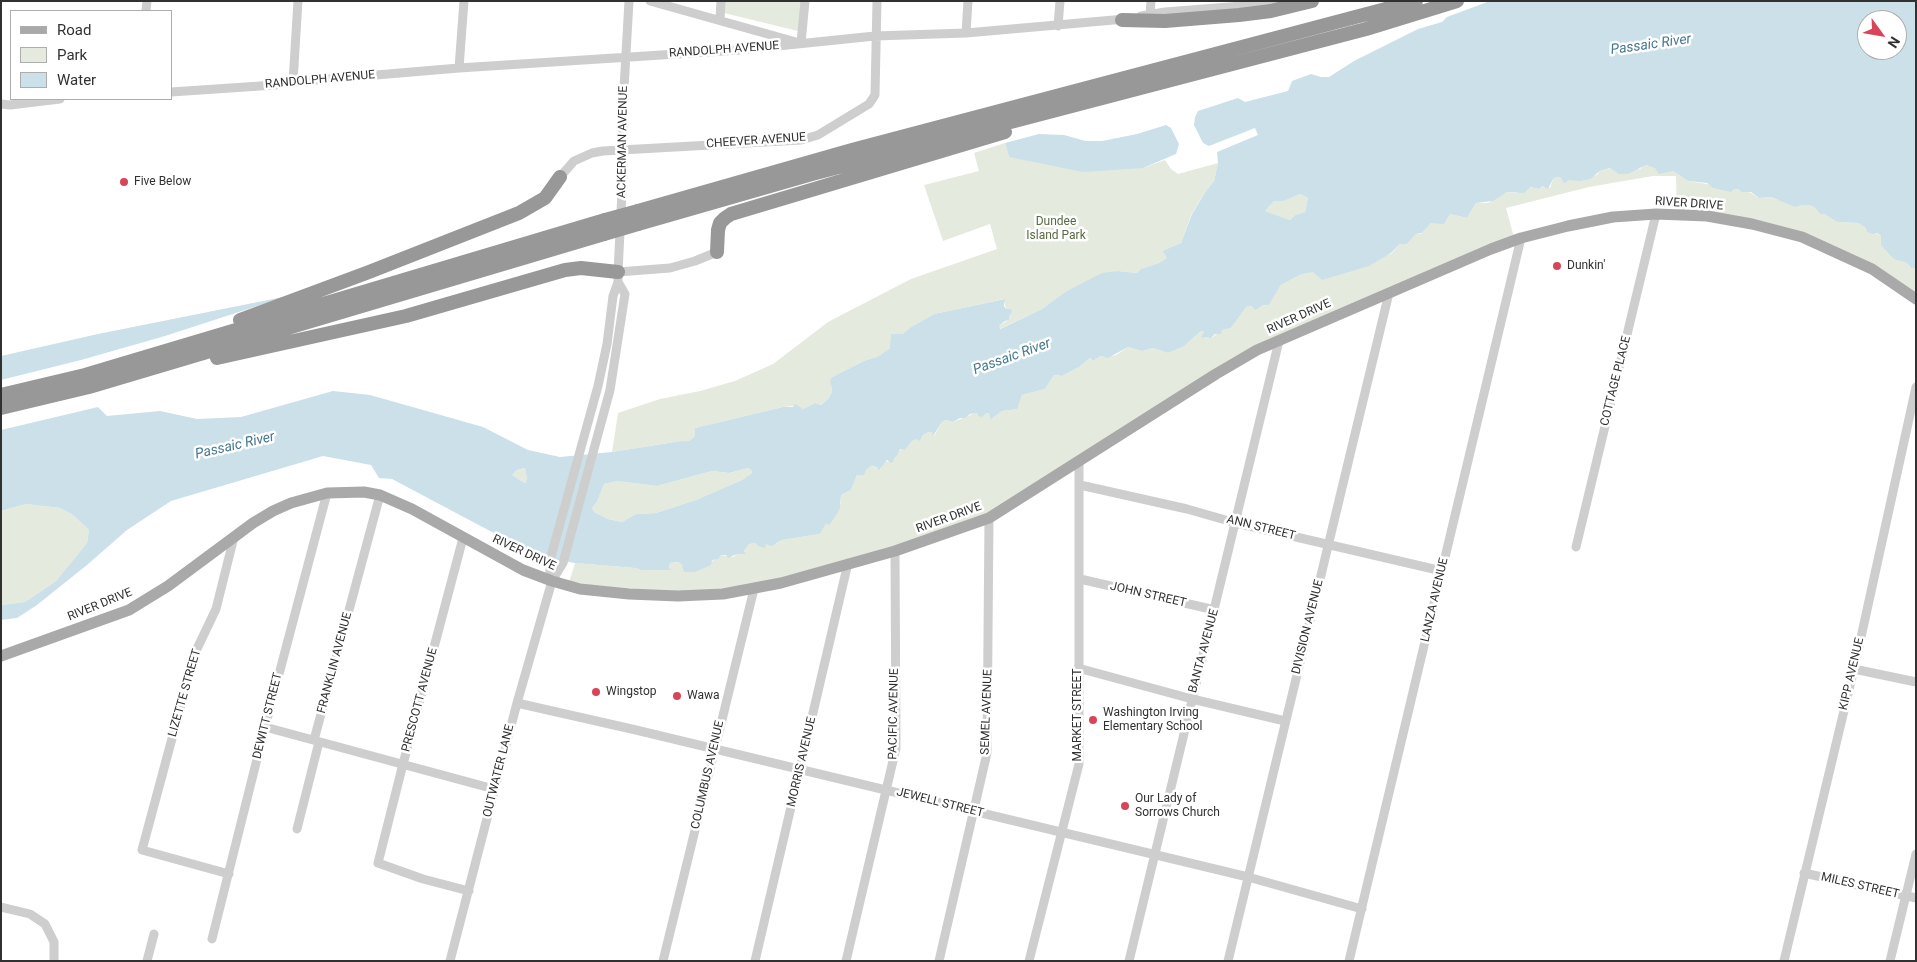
<!DOCTYPE html>
<html>
<head>
<meta charset="utf-8">
<style>
  body { margin:0 }
  #map { position:relative; width:1917px; height:962px; overflow:hidden; background:#fff; font-family:Roboto,sans-serif }
  canvas { display:block }
  .frame { position:absolute; inset:0; border:2px solid #313131; pointer-events:none }
  .legend { position:absolute; left:10px; top:10px; width:162px; height:90px; box-sizing:border-box; background:#fff; border:1px solid #adadad; margin:0; padding:6px 9px; list-style:none; font-size:15px; color:#313131 }
  .legend li { display:flex; align-items:center; gap:10px; height:25px }
  .legend b { width:25px; border:1px solid #adadad }
  .north { position:absolute; left:1857px; top:10px; width:50px; height:50px; box-sizing:border-box; background:#fff; border:1px solid #adadad; border-radius:50%; rotate:122deg; font-size:14px; font-weight:700; line-height:20px; text-align:center; color:#313131 }
  .north::after { content:''; display:block; margin:auto; width:18px; height:22px; background:#d8445a; clip-path:polygon(50% 0,100% 100%,50% 72%,0 100%) }
</style>
</head>
<body>
<div id="map">
<canvas width="1917" height="962"></canvas>
<div class="frame"></div>
<ul class="legend">
<li><b style="height:6px;background:#a9a9a9"></b>Road</li>
<li><b style="height:14px;background:#e5eade"></b>Park</li>
<li><b style="height:14px;background:#cce0e9"></b>Water</li>
</ul>
<div class="north">N</div>
</div>
<script>
const context = document.querySelector('canvas').getContext('2d');
context.lineJoin = 'round';
function fill(path, color) {
  context.fillStyle = color;
  context.fill(path, 'evenodd');
}
function toPath(rows) {
  const path = new Path2D();
  for (const r of rows) {
    path.moveTo(r[0], r[1]);
    for (let i = 2; i < r.length; i += 2) path.lineTo(r[i], r[i + 1]);
  }
  return path;
}
function stroke(path, color, width, dash) {
  context.strokeStyle = color;
  context.lineWidth = width;
  context.lineCap = dash ? 'butt' : 'round';
  context.setLineDash(dash || []);
  context.stroke(path);
}
function drawText(font, color, halo, rows, align = 'center') {
  context.font = font + ' Roboto,sans-serif';
  context.lineWidth = 5;
  context.setLineDash([]);
  context.textBaseline = 'middle';
  context.strokeStyle = halo;
  context.fillStyle = color;
  for (const [text, x, y, turn = 0] of rows) {
    context.save();
    context.translate(x, y);
    context.rotate((+turn || 0) * Math.PI / 180);
    context.textAlign = isNaN(turn) ? turn : align;
    if (halo) context.strokeText(text, 0, 0);
    context.fillText(text, 0, 0);
    context.restore();
  }
}
const green = toPath([
  [721,1,805,1,802,32,720,12],
  [1005,143,1009,157,1143,168,1165,160,1171,169,1178,174,1218,163,1214,181,1206,191,1192,213,1181,243,1162,251,1167,258,1159,263,1142,269,1137,273,1118,271,1065,292,1042,309,999,329,999,326,1008,320,1004,299,934,314,911,327,890,348,877,357,866,360,832,377,832,392,828,399,821,405,815,403,803,409,794,406,783,407,695,428,695,436,689,441,681,441,612,452,618,413,660,399,700,391,735,381,773,364,828,322,911,279,997,249,990,224,943,241,924,185,979,171,974,153],
  [1645,165,1673,171,1688,181,1738,189,1751,193,1759,198,1771,197,1775,199,1809,205,1814,207,1820,214,1824,214,1837,222,1858,223,1881,236,1882,241,1901,261,1907,263,1911,268,1916,268,1916,300,1872,269,1802,237,1677,215,1676,176,1653,176,1589,187,1506,208,1515,241,1279,341,989,518,895,551,723,594,568,586,575,563,635,568,641,570,669,568,670,563,678,562,682,565,684,569,695,572,721,555,733,557,737,554,746,554,744,551,749,544,756,543,765,547,765,544,776,544,782,540,820,534,824,525,841,503,841,495,851,490,857,475,864,474,866,470,871,466,880,469,884,462,890,461,901,449,905,450,912,441,916,439,921,439,923,435,929,432,932,432,934,436,942,422,946,420,953,422,975,413,989,413,990,420,1002,411,1016,409,1022,395,1045,389,1054,375,1062,376,1079,367,1090,358,1093,361,1101,356,1105,357,1116,355,1128,347,1142,351,1153,348,1168,353,1183,347,1201,331,1204,332,1202,337,1203,338,1208,337,1210,339,1222,330,1231,328,1247,306,1269,305,1281,285,1302,274,1391,254,1400,244,1407,244,1416,234,1421,234,1431,223,1439,223,1446,220,1450,214,1467,218,1476,203,1488,203,1507,192,1516,193,1530,187,1539,189,1543,186,1550,188,1553,179,1557,177,1561,178,1564,184,1569,180,1597,175,1600,171,1611,168,1617,172,1640,169],
  [1300,194,1308,198,1305,212,1295,215,1290,220,1265,211,1274,201,1284,201],
  [525,468,527,479,525,483,512,475,517,470],
  [748,468,752,471,752,473,742,480,696,500,656,513,636,514,622,522,608,519,594,512,592,508,597,502,604,484,617,481,657,486,712,471,729,473],
  [26,504,60,508,73,515,89,530,87,543,56,581,25,602,1,605,1,511]
]);
const water = toPath([
  [1490,1,1916,1,1916,268,1911,268,1907,263,1894,259,1881,245,1881,236,1877,233,1873,234,1867,232,1866,228,1858,223,1837,222,1824,214,1820,214,1814,207,1809,205,1801,205,1795,207,1771,197,1759,198,1751,192,1742,192,1738,189,1734,189,1731,192,1713,188,1707,183,1688,181,1673,171,1659,174,1655,168,1646,165,1628,174,1619,174,1610,168,1600,171,1590,179,1580,181,1569,180,1564,184,1561,178,1557,177,1553,179,1548,189,1543,186,1539,189,1530,187,1524,193,1507,192,1493,201,1476,203,1467,218,1450,214,1444,224,1431,223,1422,233,1416,234,1407,244,1400,244,1391,253,1369,266,1322,280,1313,272,1302,274,1281,285,1269,305,1263,305,1255,310,1252,306,1247,306,1231,328,1222,330,1221,334,1215,334,1210,339,1208,337,1203,338,1201,337,1204,332,1201,331,1183,347,1168,353,1153,348,1142,351,1128,347,1108,358,1101,356,1093,361,1090,358,1079,367,1062,376,1054,375,1045,389,1022,395,1017,409,1002,411,990,420,989,413,986,413,982,417,978,416,978,413,970,414,965,418,960,418,953,422,946,420,942,422,933,436,932,432,929,432,923,435,920,441,916,439,912,441,905,450,900,449,897,456,894,458,893,462,891,463,887,460,879,470,876,467,871,466,866,470,864,475,857,475,851,490,841,495,840,508,835,517,829,525,826,523,820,534,782,540,772,546,766,544,765,548,758,546,756,543,749,544,744,551,746,554,737,554,728,558,726,555,721,555,718,559,712,560,711,565,695,572,684,572,682,565,678,562,670,563,669,568,672,570,641,570,635,568,575,563,539,557,392,479,379,478,371,465,323,456,171,501,127,530,87,565,37,605,17,618,1,620,1,605,25,602,56,581,87,543,89,530,73,515,60,508,26,504,1,511,1,430,98,407,107,416,160,411,197,419,241,417,333,391,370,395,483,427,528,450,560,457,612,452,681,441,689,441,695,436,695,428,783,407,793,407,795,404,803,409,815,403,821,405,828,399,832,392,832,387,830,382,832,377,866,360,877,357,890,348,891,334,903,334,911,327,934,314,1005,299,1004,306,1006,309,1011,309,1012,312,1009,316,1009,320,1005,321,999,326,1000,329,1042,309,1065,292,1102,273,1118,271,1137,273,1141,269,1159,263,1167,258,1162,251,1181,243,1192,214,1206,191,1214,181,1218,163,1217,152,1258,135,1255,128,1209,146,1203,143,1194,125,1195,117,1198,111,1238,98,1245,102,1288,91,1292,81,1311,74,1321,77,1329,77,1354,61,1418,29,1442,22,1447,17],
  [1867,20,1897,20,1897,50,1867,50],
  [1300,194,1308,198,1305,212,1295,215,1290,220,1265,211,1274,201,1284,201],
  [525,468,527,479,525,483,512,475,517,470],
  [748,468,752,471,752,473,742,480,696,500,656,513,636,514,622,522,608,519,594,512,592,508,597,502,604,484,617,481,657,486,712,471,729,473],
  [1166,125,1171,128,1179,144,1176,154,1143,168,1083,172,1009,157,1005,143,1039,134,1064,135,1086,141,1102,141,1137,134],
  [288,296,165,336,81,360,1,380,1,356,98,334]
]);
const minor = toPath([
  [650,1,796,42],
  [146,11,147,1],
  [1150,14,1151,1],
  [1141,16,1165,12,1255,5,1276,1],
  [720,20,721,1],
  [1058,26,1060,1],
  [966,33,968,1],
  [801,43,805,1],
  [459,68,464,1],
  [293,82,298,1],
  [171,92,275,85,293,82,459,68,739,50,875,36,966,33,1125,19],
  [1,104,10,105,60,99],
  [560,177,574,161,592,153,603,151,801,140,818,135,869,104,875,95,877,1],
  [618,272,670,268,695,261,717,252],
  [1080,485,1187,509,1236,523,1442,571],
  [463,538,403,764,378,863,423,879,469,891],
  [1576,547,1656,214],
  [1080,579,1215,610],
  [552,581,550,574,550,560,598,386,607,344,613,296,618,282],
  [1078,668,1192,699,1285,721],
  [1854,669,1916,682],
  [517,703,636,730,1248,877,1362,909],
  [265,727,494,789],
  [314,740,380,495],
  [297,829,319,742],
  [1804,873,1916,898],
  [229,874,142,850,195,653,216,609,234,537],
  [1,907,30,914,45,924,54,942,54,961],
  [212,939,265,727,327,493],
  [147,961,154,934],
  [450,961,517,703,552,581,563,563,610,390,625,294,618,282,618,272,623,172,623,106,629,1],
  [663,961,754,589],
  [755,961,848,563],
  [846,961,896,748,895,551],
  [939,961,987,753,989,518],
  [1029,961,1079,764,1079,463],
  [1129,961,1279,341],
  [1228,961,1389,293],
  [1349,961,1521,238],
  [1784,961,1854,669,1916,387],
  [1890,961,1916,854]
]);
const major = toPath([
  [1,656,129,610,168,586,253,523,273,511,291,503,327,493,364,492,380,495,412,509,523,570,552,581,580,589,629,594,678,596,723,594,781,583,895,551,989,518,1216,374,1257,350,1491,249,1521,238,1568,226,1613,217,1656,214,1707,216,1752,224,1802,237,1872,269,1916,299]
]);
const highway = toPath([
  [1122,20,1165,21,1239,15,1271,11,1312,1],
  [638,211,852,150,1416,1],
  [638,224,812,174,1366,29,1457,1],
  [717,252,718,230,720,223,725,218,731,214,1005,132],
  [240,320,369,272,519,213,545,198,560,177],
  [217,358,406,316,565,270,581,268,618,272],
  [1,395,85,375,605,220],
  [1,408,89,387,604,234]
]);
const highwayBridge = toPath([
  [605,220,638,211],
  [604,234,638,224]
]);
const markers = [
  [124,182,5,"#d8445a"],
  [1557,266,5,"#d8445a"],
  [596,692,5,"#d8445a"],
  [677,696,5,"#d8445a"],
  [1093,720,5,"#d8445a"],
  [1125,806,5,"#d8445a"]
];
const streetNames = [
  ["RANDOLPH AVENUE",724,50,-4],
  ["RANDOLPH AVENUE",320,80,-5],
  ["CHEEVER AVENUE",756,141,-4],
  ["ACKERMAN AVENUE",623,142,-89],
  ["RIVER DRIVE",1689,204,4],
  ["RIVER DRIVE",1299,317,-24],
  ["COTTAGE PLACE",1616,381,-76],
  ["RIVER DRIVE",949,518,-20],
  ["ANN STREET",1261,528,14],
  ["RIVER DRIVE",524,553,25],
  ["JOHN STREET",1148,595,13],
  ["LANZA AVENUE",1435,600,-77],
  ["RIVER DRIVE",100,605,-22],
  ["DIVISION AVENUE",1308,627,-76],
  ["BANTA AVENUE",1204,651,-75],
  ["FRANKLIN AVENUE",335,663,-75],
  ["KIPP AVENUE",1852,674,-77],
  ["LIZETTE STREET",185,693,-74],
  ["PRESCOTT AVENUE",420,700,-75],
  ["SEMEL AVENUE",987,712,-88],
  ["PACIFIC AVENUE",894,714,-89],
  ["MARKET STREET",1078,715,-90],
  ["DEWITT STREET",268,716,-76],
  ["MORRIS AVENUE",802,762,-77],
  ["OUTWATER LANE",499,771,-76],
  ["COLUMBUS AVENUE",708,775,-77],
  ["JEWELL STREET",940,803,14],
  ["MILES STREET",1860,886,13]
];
const poiNames = [
  ["Five Below",134,182],
  ["Dunkin'",1567,266],
  ["Wingstop",606,692],
  ["Wawa",687,696],
  ["Washington Irving",1103,713],
  ["Elementary School",1103,727],
  ["Our Lady of",1135,799],
  ["Sorrows Church",1135,813]
];
const parkNames = [
  ["Dundee",1056,222],
  ["Island Park",1056,236]
];
const waterNames = [
  ["Passaic River",1651,45,-8],
  ["Passaic River",1012,357,-20],
  ["Passaic River",235,446,-13]
];
fill(green, '#e5eade');
fill(water, '#cce0e9');
stroke(minor, '#cecece', 9);
stroke(major, '#a9a9a9', 11);
stroke(highway, '#989898', 14);
stroke(highwayBridge, '#989898', 14);
for (const [x, y, r, color] of markers) {
  const dot = new Path2D();
  dot.arc(x, y, r, 0, 2 * Math.PI);
  context.fillStyle = color;
  context.fill(dot);
  stroke(dot, '#fff', 2);
}
drawText('12px', '#313131', '#fff', streetNames);
drawText('12px', '#313131', '#fff', poiNames, 'left');
drawText('12px', '#586a42', '#fff', parkNames);
drawText('italic 14px', '#45778e', '#fff', waterNames);
</script>
</body>
</html>
